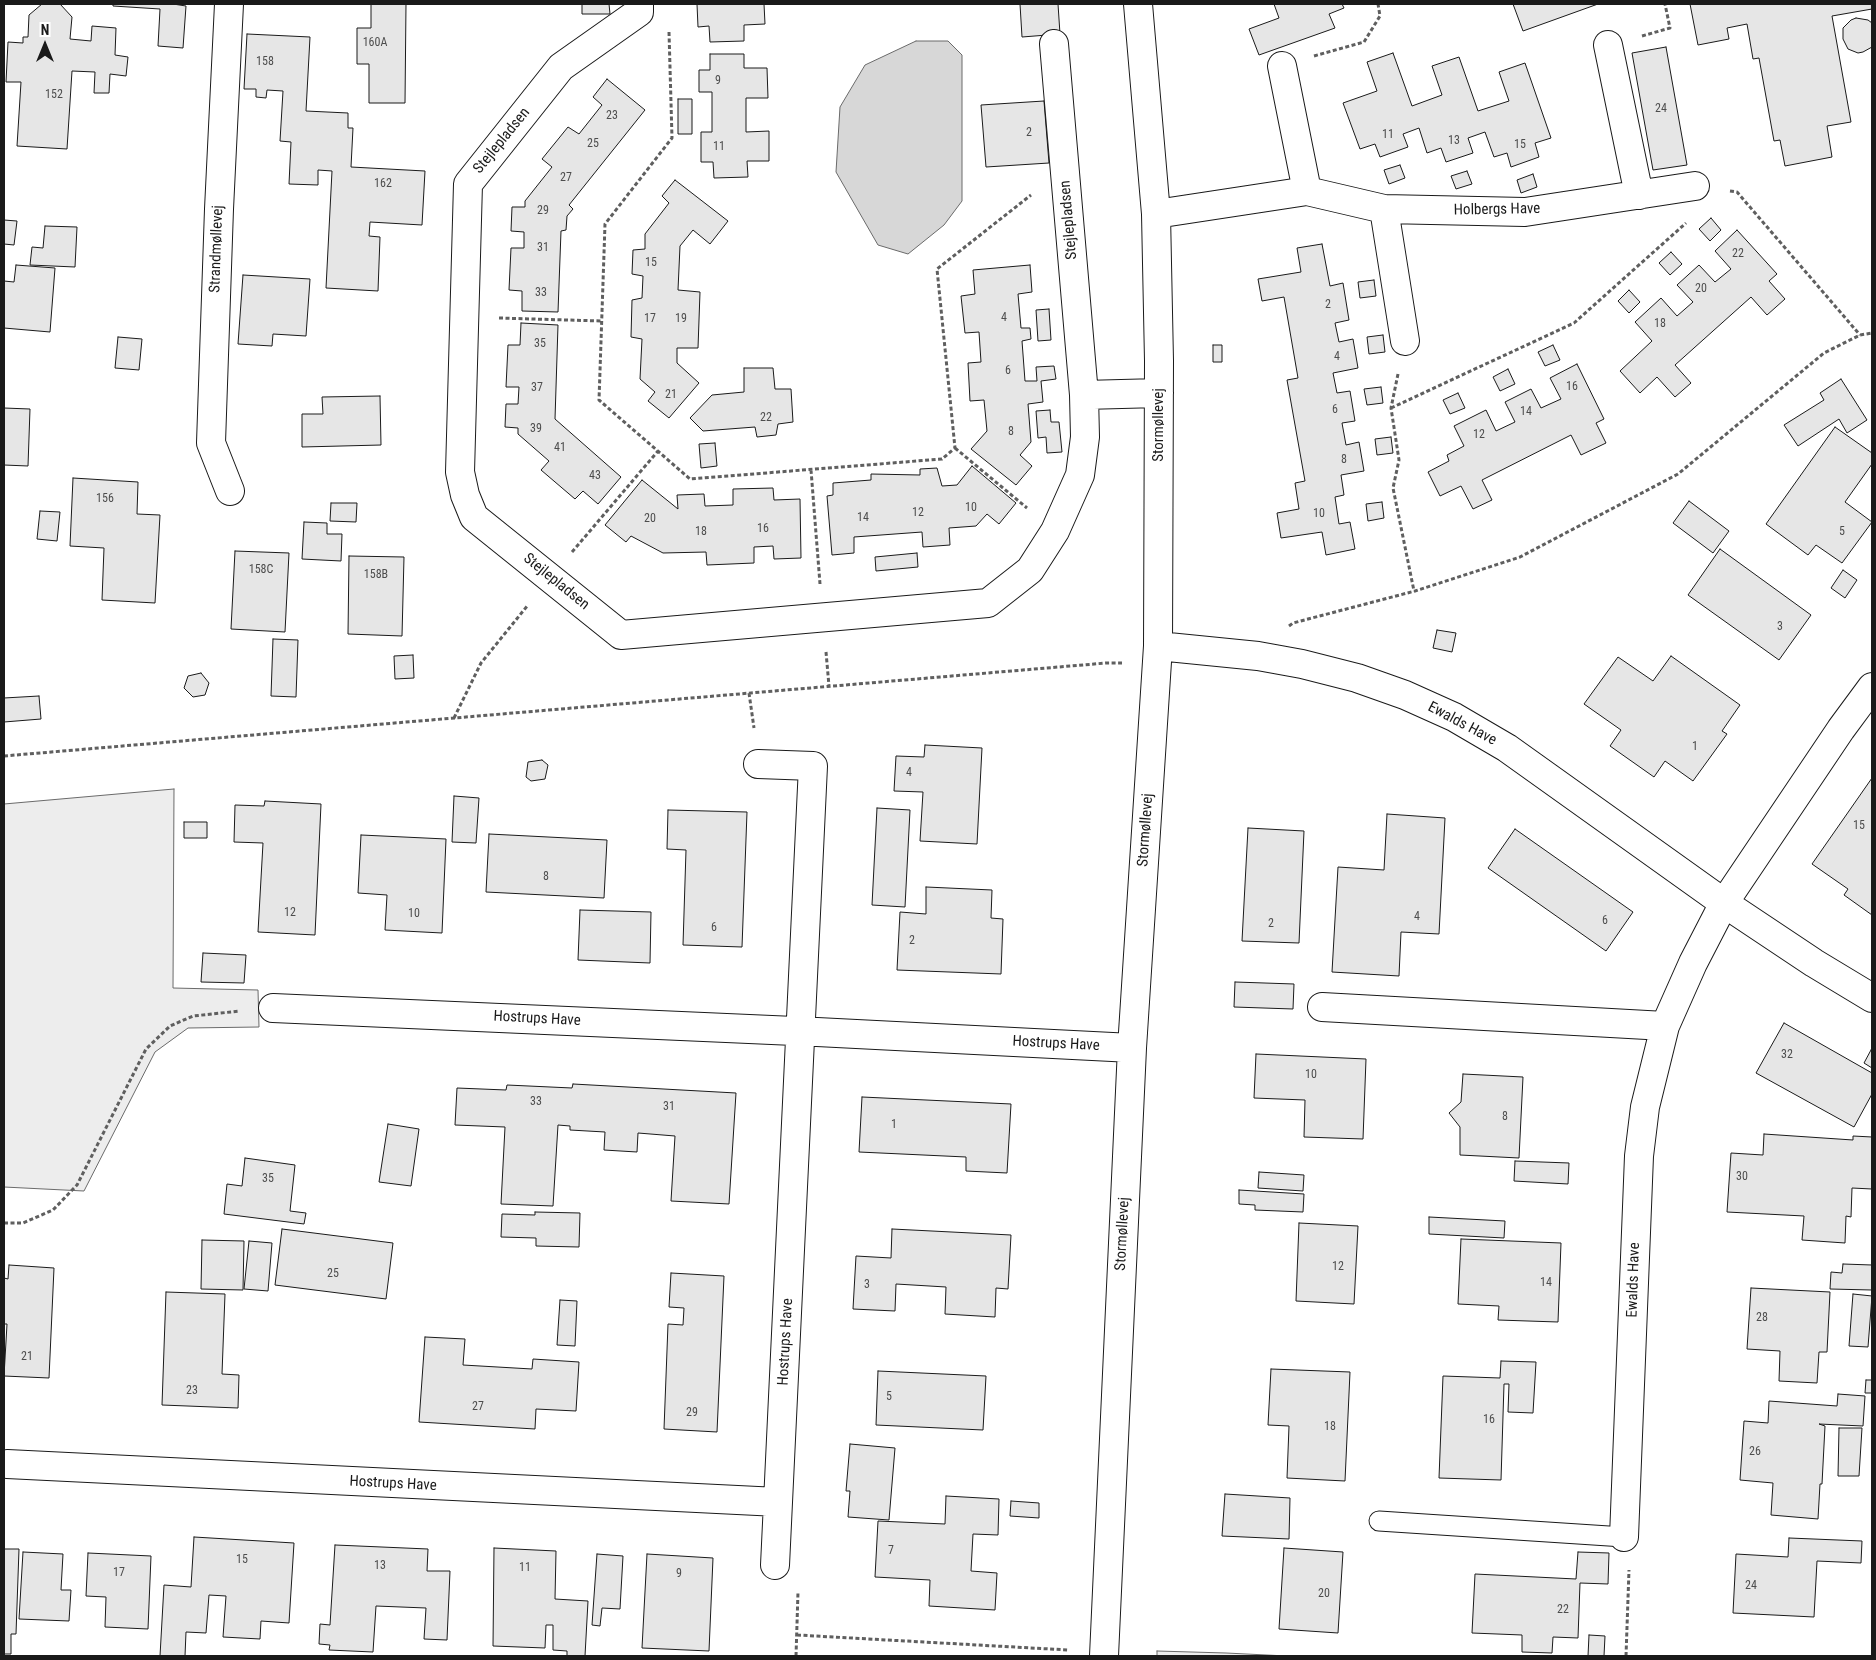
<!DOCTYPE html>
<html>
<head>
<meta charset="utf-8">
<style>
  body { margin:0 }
  #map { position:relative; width:1876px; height:1660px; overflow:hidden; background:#fff; font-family:"Roboto Condensed",sans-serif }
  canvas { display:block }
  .frame { position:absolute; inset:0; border:5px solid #1a1a1a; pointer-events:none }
  .north { position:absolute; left:20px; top:20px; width:50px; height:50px; -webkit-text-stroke:4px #fff; paint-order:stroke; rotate:0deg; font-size:14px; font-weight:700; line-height:20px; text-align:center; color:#1a1a1a }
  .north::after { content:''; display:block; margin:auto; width:18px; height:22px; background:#1a1a1a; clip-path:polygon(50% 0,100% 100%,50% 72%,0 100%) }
</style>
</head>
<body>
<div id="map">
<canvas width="1876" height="1660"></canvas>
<div class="frame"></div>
<div class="north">N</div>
</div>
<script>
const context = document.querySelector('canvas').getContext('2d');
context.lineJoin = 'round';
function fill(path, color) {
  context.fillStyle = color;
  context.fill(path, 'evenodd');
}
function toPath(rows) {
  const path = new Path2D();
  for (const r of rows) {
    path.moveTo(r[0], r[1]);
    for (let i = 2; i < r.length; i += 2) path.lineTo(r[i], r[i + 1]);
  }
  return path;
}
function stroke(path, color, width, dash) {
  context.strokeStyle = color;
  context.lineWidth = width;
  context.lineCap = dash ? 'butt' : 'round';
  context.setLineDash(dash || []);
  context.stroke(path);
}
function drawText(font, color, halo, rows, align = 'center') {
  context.font = font + ' "Roboto Condensed",sans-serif';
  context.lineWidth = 4;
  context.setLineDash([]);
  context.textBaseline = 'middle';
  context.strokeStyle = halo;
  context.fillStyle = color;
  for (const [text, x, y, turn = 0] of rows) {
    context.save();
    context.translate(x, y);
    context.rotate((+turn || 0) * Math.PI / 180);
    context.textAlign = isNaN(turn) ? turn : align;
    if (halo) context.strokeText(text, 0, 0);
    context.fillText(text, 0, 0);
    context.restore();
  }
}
const green = toPath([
  [174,789,173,988,258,990,259,1027,188,1028,155,1052,84,1191,4,1187,4,804,174,789],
  [1157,1651,1226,1653,1287,1656,1157,1656,1157,1651]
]);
const water = toPath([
  [916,41,948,41,962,55,962,201,944,225,908,254,878,245,836,172,840,107,865,65,916,41]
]);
const building = toPath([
  [42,4,60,4,72,17,70,39,91,41,92,26,116,28,115,55,128,57,126,76,110,74,109,93,94,93,95,72,72,71,67,149,17,146,21,82,6,82,8,42,23,43,23,37,28,37,29,15,42,4],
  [113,4,173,4,186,6,183,48,158,46,160,9,113,6,113,4],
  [371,4,406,4,405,103,369,103,369,64,357,64,357,28,371,28,371,4],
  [582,4,609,4,610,14,582,14,582,4],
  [697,4,764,4,765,24,744,25,744,41,710,42,709,26,698,27,697,4],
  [1020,4,1058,4,1060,34,1022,37,1020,4],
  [1274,4,1342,4,1344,8,1329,14,1335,28,1259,55,1249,29,1279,18,1274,4],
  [1513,4,1598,4,1523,31,1513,4],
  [1690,4,1872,4,1872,9,1832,16,1851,122,1827,126,1832,157,1785,166,1780,140,1774,141,1759,58,1753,59,1747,24,1727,28,1729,39,1698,45,1690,4],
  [1856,18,1868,20,1872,23,1872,47,1863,52,1858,53,1848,49,1843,39,1843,28,1851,20,1856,18],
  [247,34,310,37,306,111,348,113,348,128,353,128,351,167,425,171,422,225,370,222,369,236,380,237,378,291,326,288,332,171,318,170,318,185,289,184,291,142,280,141,283,91,267,90,266,98,256,97,256,89,244,89,247,34],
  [1666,47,1687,165,1653,170,1632,53,1666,47],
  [1393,53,1412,106,1442,95,1432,66,1459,57,1478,111,1509,101,1499,72,1525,63,1551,138,1535,143,1539,157,1511,167,1507,153,1494,157,1485,132,1468,138,1473,153,1446,162,1441,148,1427,153,1419,128,1403,134,1408,147,1380,157,1375,144,1360,149,1343,103,1377,91,1367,62,1393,53],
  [710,54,744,54,744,68,767,68,768,98,746,98,746,132,769,131,769,161,747,161,748,177,714,178,713,162,701,162,701,132,712,132,712,92,699,92,699,70,710,70,710,54],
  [607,79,645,110,569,205,573,209,567,216,566,230,561,231,558,312,522,311,522,291,509,290,511,248,524,248,524,232,511,231,512,207,525,207,525,201,552,167,542,159,568,127,579,134,602,105,593,97,607,79],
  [678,99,692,99,692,134,678,134,678,99],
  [1044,101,1049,163,986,167,981,105,1044,101],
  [1400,165,1405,178,1389,184,1384,170,1400,165],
  [1467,171,1472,184,1456,189,1451,176,1467,171],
  [1533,174,1537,187,1521,193,1517,180,1533,174],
  [675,180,728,221,710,244,693,230,680,246,678,290,700,292,698,348,677,348,677,363,699,383,669,418,648,401,655,392,640,379,642,339,631,337,632,300,642,298,643,276,632,274,633,250,645,249,645,234,669,203,662,196,675,180],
  [1711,218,1721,230,1710,241,1699,229,1711,218],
  [4,220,17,221,14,245,4,244,4,220],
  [45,226,77,227,75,267,30,265,32,247,43,248,45,226],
  [1737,230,1777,274,1769,281,1785,299,1767,315,1751,297,1675,365,1691,383,1675,397,1657,377,1640,393,1620,371,1652,341,1635,322,1661,298,1677,316,1693,302,1677,285,1699,265,1715,282,1731,269,1715,251,1737,230],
  [1322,244,1330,286,1343,283,1349,320,1335,323,1339,342,1353,339,1358,368,1333,373,1337,393,1350,391,1355,421,1342,423,1346,445,1359,442,1364,471,1341,475,1344,495,1335,497,1339,524,1350,522,1355,549,1326,555,1322,532,1281,538,1277,513,1299,509,1295,483,1305,481,1287,380,1298,378,1284,297,1262,301,1258,279,1301,272,1297,248,1322,244],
  [1671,252,1682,264,1670,275,1659,263,1671,252],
  [16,265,55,268,50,332,4,328,4,281,14,282,16,265],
  [1030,265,1032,292,1018,294,1021,328,1030,328,1031,339,1022,341,1025,381,1037,381,1036,367,1054,366,1056,379,1041,381,1043,402,1028,404,1031,442,1020,455,1032,466,1016,485,971,449,987,431,984,400,970,401,968,363,981,362,979,332,965,333,961,296,975,294,973,270,1030,265],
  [243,275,310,279,306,336,273,334,272,346,238,344,243,275],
  [1374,280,1376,296,1360,298,1358,282,1374,280],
  [1629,290,1640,302,1629,313,1618,301,1629,290],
  [1049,309,1051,340,1038,341,1036,310,1049,309],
  [521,323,558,325,555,419,621,477,598,504,583,491,575,499,541,470,549,461,518,434,518,428,505,427,506,404,518,404,519,387,506,387,508,345,520,345,521,323],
  [1383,335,1385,352,1369,354,1367,337,1383,335],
  [118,337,142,339,139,370,115,368,118,337],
  [1213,345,1222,345,1222,362,1213,362,1213,345],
  [1553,345,1560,360,1545,366,1538,352,1553,345],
  [1577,364,1604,419,1596,423,1606,443,1581,455,1571,435,1482,480,1492,500,1473,509,1461,486,1440,496,1428,472,1449,461,1447,455,1464,446,1454,426,1486,410,1496,431,1515,422,1505,402,1531,389,1541,408,1561,399,1550,378,1577,364],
  [744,368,773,368,775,389,791,389,793,422,778,424,776,435,757,437,755,427,703,431,690,418,712,395,744,392,744,368],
  [1508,369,1515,384,1500,391,1493,377,1508,369],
  [1841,379,1867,420,1847,433,1839,419,1798,446,1784,425,1824,400,1820,393,1841,379],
  [1381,387,1383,403,1367,405,1364,389,1381,387],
  [1458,393,1465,408,1450,414,1443,400,1458,393],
  [380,396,381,445,302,447,302,414,323,414,322,397,380,396],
  [4,408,30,409,28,466,4,465,4,408],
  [1050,410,1051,422,1059,422,1062,452,1047,453,1046,437,1038,438,1036,411,1050,410],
  [1835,427,1872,453,1872,464,1845,502,1872,522,1842,563,1816,545,1808,555,1766,524,1835,427],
  [1391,437,1393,453,1377,455,1375,439,1391,437],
  [715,443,717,466,701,468,699,444,715,443],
  [972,466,1016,503,999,524,987,514,976,526,949,528,950,545,923,547,922,532,854,537,854,553,832,555,827,496,833,495,833,483,871,480,871,474,920,475,920,469,937,468,942,486,957,485,972,466],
  [73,478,138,482,137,514,160,515,155,603,102,600,104,548,70,546,73,478],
  [642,480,678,509,677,495,704,494,705,506,733,505,733,489,773,488,774,500,800,499,801,558,774,559,773,546,754,547,754,563,707,565,706,552,663,553,631,536,626,542,605,525,642,480],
  [1689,501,1729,531,1713,553,1673,523,1689,501],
  [1382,502,1384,518,1368,521,1366,504,1382,502],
  [331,503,357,503,356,522,330,521,331,503],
  [40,511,60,512,57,541,37,539,40,511],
  [304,522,327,523,327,534,342,534,341,561,302,559,304,522],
  [1720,549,1811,615,1779,660,1688,595,1720,549],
  [235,551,289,553,285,632,231,629,235,551],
  [917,553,918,567,876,571,875,557,917,553],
  [349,556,404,557,402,636,348,634,349,556],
  [1843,570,1857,580,1845,598,1831,588,1843,570],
  [1437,630,1456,633,1452,652,1433,648,1437,630],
  [273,639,298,640,296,697,271,696,273,639],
  [413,655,414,678,395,679,394,656,413,655],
  [1671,656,1740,705,1722,731,1727,734,1693,781,1665,761,1654,777,1610,746,1621,730,1584,704,1618,657,1653,681,1671,656],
  [201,673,209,683,205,695,193,697,184,688,188,676,201,673],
  [39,696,41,719,4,722,4,698,39,696],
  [925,745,982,748,977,844,920,841,923,792,894,791,896,756,924,757,925,745],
  [542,760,548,765,545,779,531,781,526,777,528,762,542,760],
  [1872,778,1872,915,1844,895,1848,889,1812,864,1872,778],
  [454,796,479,798,476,843,452,842,454,796],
  [265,801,321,804,315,935,258,932,263,843,234,842,235,805,264,806,265,801],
  [877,808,910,810,905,907,872,905,877,808],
  [668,810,747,812,742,947,683,945,686,850,667,849,668,810],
  [1387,814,1445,818,1439,934,1401,932,1399,976,1332,972,1338,867,1384,870,1387,814],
  [184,822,207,822,207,838,184,838,184,822],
  [1248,828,1304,831,1299,943,1242,941,1248,828],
  [1515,829,1633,912,1606,951,1488,868,1515,829],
  [489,834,607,840,604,898,486,892,489,834],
  [361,835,446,839,442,933,385,930,387,895,358,893,361,835],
  [926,887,992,890,991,918,1003,919,1001,974,897,970,900,912,926,914,926,887],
  [580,910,651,912,650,963,578,960,580,910],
  [203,953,246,955,244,983,201,982,203,953],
  [1235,982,1294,984,1293,1009,1234,1007,1235,982],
  [1784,1023,1872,1073,1872,1094,1854,1127,1756,1073,1784,1023],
  [1871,1050,1872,1051,1872,1068,1864,1063,1871,1050],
  [1256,1054,1366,1059,1363,1139,1304,1137,1305,1100,1254,1098,1256,1054],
  [1463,1074,1523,1077,1519,1158,1460,1155,1460,1127,1449,1113,1461,1102,1463,1074],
  [573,1084,736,1093,729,1204,671,1201,675,1136,638,1133,637,1152,604,1150,605,1132,570,1130,570,1126,558,1125,553,1206,501,1204,505,1127,455,1125,457,1088,506,1090,507,1085,572,1088,573,1084],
  [862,1097,1011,1104,1007,1173,966,1171,966,1157,859,1152,862,1097],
  [388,1124,419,1129,411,1186,379,1182,388,1124],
  [1764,1134,1853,1140,1853,1136,1872,1137,1872,1189,1852,1188,1851,1217,1846,1216,1845,1243,1802,1240,1804,1216,1727,1212,1731,1153,1763,1155,1764,1134],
  [245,1158,295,1165,290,1211,306,1213,304,1224,224,1214,227,1184,242,1186,245,1158],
  [1515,1161,1569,1163,1568,1184,1514,1181,1515,1161],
  [1259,1172,1304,1175,1303,1191,1258,1188,1259,1172],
  [1239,1190,1304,1194,1303,1212,1255,1210,1255,1205,1239,1204,1239,1190],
  [535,1212,580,1213,579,1247,536,1246,536,1238,501,1237,502,1214,535,1215,535,1212],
  [1429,1217,1505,1221,1504,1238,1429,1234,1429,1217],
  [1299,1223,1358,1226,1354,1304,1296,1301,1299,1223],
  [282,1229,393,1243,386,1299,275,1285,282,1229],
  [892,1229,1011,1235,1008,1289,996,1288,995,1317,945,1314,946,1287,896,1284,895,1311,853,1309,856,1256,891,1258,892,1229],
  [1461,1239,1561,1243,1558,1322,1498,1320,1499,1306,1458,1304,1461,1239],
  [202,1240,244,1241,243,1290,201,1289,202,1240],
  [249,1241,272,1243,268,1291,244,1289,249,1241],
  [1843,1264,1872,1265,1872,1290,1830,1289,1831,1272,1842,1273,1843,1264],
  [9,1265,54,1268,49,1378,4,1376,7,1324,4,1324,4,1278,8,1279,9,1265],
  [671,1273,724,1276,717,1432,664,1429,668,1324,683,1325,684,1308,669,1307,671,1273],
  [1751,1288,1830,1292,1827,1352,1819,1352,1817,1383,1779,1381,1780,1351,1747,1349,1751,1288],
  [166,1292,225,1294,222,1374,239,1375,238,1408,162,1405,166,1292],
  [1853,1294,1872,1296,1868,1347,1849,1346,1853,1294],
  [560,1300,577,1301,575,1346,557,1345,560,1300],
  [425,1337,465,1339,463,1365,532,1369,533,1359,579,1362,576,1411,536,1409,535,1429,419,1422,425,1337],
  [1501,1361,1536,1362,1533,1413,1508,1412,1509,1384,1504,1384,1501,1480,1439,1478,1443,1376,1500,1378,1501,1361],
  [1271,1369,1350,1372,1345,1481,1287,1478,1289,1426,1268,1425,1271,1369],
  [878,1371,986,1376,983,1430,876,1425,878,1371],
  [1866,1380,1872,1380,1872,1393,1865,1393,1866,1380],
  [1838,1394,1865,1396,1863,1426,1819,1424,1825,1426,1822,1484,1820,1484,1818,1519,1771,1515,1773,1483,1740,1480,1744,1421,1768,1423,1769,1401,1837,1406,1838,1394],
  [1839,1428,1862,1428,1859,1476,1838,1476,1839,1428],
  [850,1444,895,1448,889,1520,848,1517,850,1491,846,1491,850,1444],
  [1225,1494,1290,1498,1289,1539,1222,1536,1225,1494],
  [946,1496,999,1499,998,1535,973,1534,971,1571,997,1573,995,1610,929,1606,930,1580,875,1577,878,1521,945,1524,946,1496],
  [1011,1501,1039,1503,1039,1518,1010,1516,1011,1501],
  [194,1537,294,1543,289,1623,261,1621,260,1639,223,1637,226,1596,209,1595,206,1633,186,1632,185,1656,160,1656,164,1585,191,1587,194,1537],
  [1789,1538,1862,1541,1861,1563,1817,1561,1814,1617,1733,1613,1736,1554,1788,1557,1789,1538],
  [335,1545,428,1549,427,1571,450,1571,447,1640,424,1639,426,1608,376,1606,373,1652,329,1650,330,1645,319,1644,320,1624,330,1625,335,1545],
  [494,1548,556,1551,555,1599,588,1601,585,1656,567,1656,567,1651,553,1650,553,1625,546,1625,545,1648,493,1646,494,1548],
  [1284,1548,1343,1552,1338,1633,1279,1629,1284,1548],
  [4,1549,19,1549,16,1634,11,1634,11,1654,4,1654,4,1549],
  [23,1552,63,1554,61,1590,71,1590,69,1621,19,1619,23,1552],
  [1578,1552,1609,1553,1608,1584,1580,1583,1578,1638,1553,1637,1552,1653,1522,1652,1522,1635,1472,1633,1475,1574,1576,1579,1578,1552],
  [88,1553,151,1556,148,1629,105,1627,106,1597,86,1596,88,1553],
  [597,1554,623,1556,620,1609,602,1608,600,1626,592,1625,597,1554],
  [647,1554,713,1558,709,1651,642,1648,647,1554],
  [1589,1635,1605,1636,1604,1656,1588,1656,1589,1635]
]);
const path = toPath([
  [669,32,672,138,605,224,599,400,690,479,942,459,955,448,937,269,1031,195],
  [1642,36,1670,28,1665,4],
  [1314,56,1364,42,1380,16,1378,4],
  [1730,191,1737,192,1860,335],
  [499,318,601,321],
  [1398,374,1391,408,1399,460,1393,488,1414,591],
  [1391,408,1574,323,1686,223],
  [955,448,1027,508],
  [811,470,820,584],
  [572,552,658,451],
  [1289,626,1293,623,1415,591,1520,557,1678,474,1824,353,1860,335,1872,333],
  [826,652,829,686],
  [749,693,754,728],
  [454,718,481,663,528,605],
  [4,756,1106,663,1122,663],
  [4,1223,23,1223,53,1210,77,1185,146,1049,170,1026,193,1016,240,1011],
  [797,1635,1068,1650],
  [796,1656,798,1592],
  [1626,1656,1629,1570]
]);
const service = toPath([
  [1379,1521,1624,1537]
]);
const minor = toPath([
  [229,4,219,209,211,443,230,491],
  [639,4,639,12,561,67,468,184,460,472,465,495,474,517,621,635,988,603,1030,570,1055,531,1080,475,1085,437,1084,395,1054,44],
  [1608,45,1639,195],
  [1282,66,1307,191],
  [1384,209,1405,341],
  [1156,214,1307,191,1384,209,1525,212,1695,186],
  [1084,395,1159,393],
  [1158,646,1258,656,1302,664,1357,678,1405,695,1454,717,1507,748,1724,903,1814,963,1872,998],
  [758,764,813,766,775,1565],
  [1322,1007,1665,1026],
  [273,1008,817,1032,1132,1048],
  [7,1464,778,1502],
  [1624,1537,1639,1156,1645,1107,1665,1026,1693,963,1724,903,1841,729,1872,687],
  [1104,1656,1132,1048,1158,646,1159,361,1156,214,1138,4]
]);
const numberNames = [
  ["160A",375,43],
  ["158",265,62],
  ["9",718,81],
  ["152",54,95],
  ["24",1661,109],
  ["23",612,116],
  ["2",1029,133],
  ["11",1388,135],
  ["13",1454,141],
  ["25",593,144],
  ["15",1520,145],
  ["11",719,147],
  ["27",566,178],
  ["162",383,184],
  ["29",543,211],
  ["31",543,248],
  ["22",1738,254],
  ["15",651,263],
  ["20",1701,289],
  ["33",541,293],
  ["2",1328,305],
  ["4",1004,318],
  ["17",650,319],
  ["19",681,319],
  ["18",1660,324],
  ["35",540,344],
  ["4",1337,357],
  ["6",1008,371],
  ["16",1572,387],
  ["37",537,388],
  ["21",671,395],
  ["6",1335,410],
  ["14",1526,412],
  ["22",766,418],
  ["39",536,429],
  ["8",1011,432],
  ["12",1479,435],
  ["41",560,448],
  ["8",1344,460],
  ["43",595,476],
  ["156",105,499],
  ["10",971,508],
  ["12",918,513],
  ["10",1319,514],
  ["14",863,518],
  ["20",650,519],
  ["16",763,529],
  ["18",701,532],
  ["5",1842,532],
  ["158C",261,570],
  ["158B",376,575],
  ["3",1780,627],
  ["1",1695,747],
  ["4",909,773],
  ["15",1859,826],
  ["8",546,877],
  ["12",290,913],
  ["10",414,914],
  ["4",1417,917],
  ["6",1605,921],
  ["2",1271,924],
  ["6",714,928],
  ["2",912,941],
  ["32",1787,1055],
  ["10",1311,1075],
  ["33",536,1102],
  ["31",669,1107],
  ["8",1505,1117],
  ["1",894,1125],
  ["30",1742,1177],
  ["35",268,1179],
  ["12",1338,1267],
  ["25",333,1274],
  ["14",1546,1283],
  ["3",867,1285],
  ["28",1762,1318],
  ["21",27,1357],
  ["23",192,1391],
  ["5",889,1397],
  ["27",478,1407],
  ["29",692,1413],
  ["16",1489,1420],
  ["18",1330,1427],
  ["26",1755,1452],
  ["7",891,1551],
  ["15",242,1560],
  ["13",380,1566],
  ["11",525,1568],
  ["17",119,1573],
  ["9",679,1574],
  ["24",1751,1586],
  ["20",1324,1594],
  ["22",1563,1610]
];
const streetNames = [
  ["Stejlepladsen",502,141,-51],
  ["Holbergs Have",1497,210,-1],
  ["Stejlepladsen",1069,220,-95],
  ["Strandmøllevej",217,249,-88],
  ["Stormøllevej",1159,425,-90],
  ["Stejlepladsen",556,582,39],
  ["Ewalds Have",1462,724,28],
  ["Stormøllevej",1146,830,-86],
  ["Hostrups Have",537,1019,3],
  ["Hostrups Have",1056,1044,3],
  ["Stormøllevej",1123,1234,-87],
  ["Ewalds Have",1634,1280,-88],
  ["Hostrups Have",786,1342,-87],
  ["Hostrups Have",393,1484,3]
];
fill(green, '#ededed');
stroke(green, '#6a6a6a', 1);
fill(water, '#d7d7d7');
stroke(water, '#6a6a6a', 1);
fill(building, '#e6e6e6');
stroke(building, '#1a1a1a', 1);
stroke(service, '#1a1a1a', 21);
stroke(minor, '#1a1a1a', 30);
stroke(path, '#5f5f5f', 3, [4, 2.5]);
stroke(service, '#fff', 19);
stroke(minor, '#fff', 28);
drawText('12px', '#4d4d4d', null, numberNames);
drawText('15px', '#1a1a1a', '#fff', streetNames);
</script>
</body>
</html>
